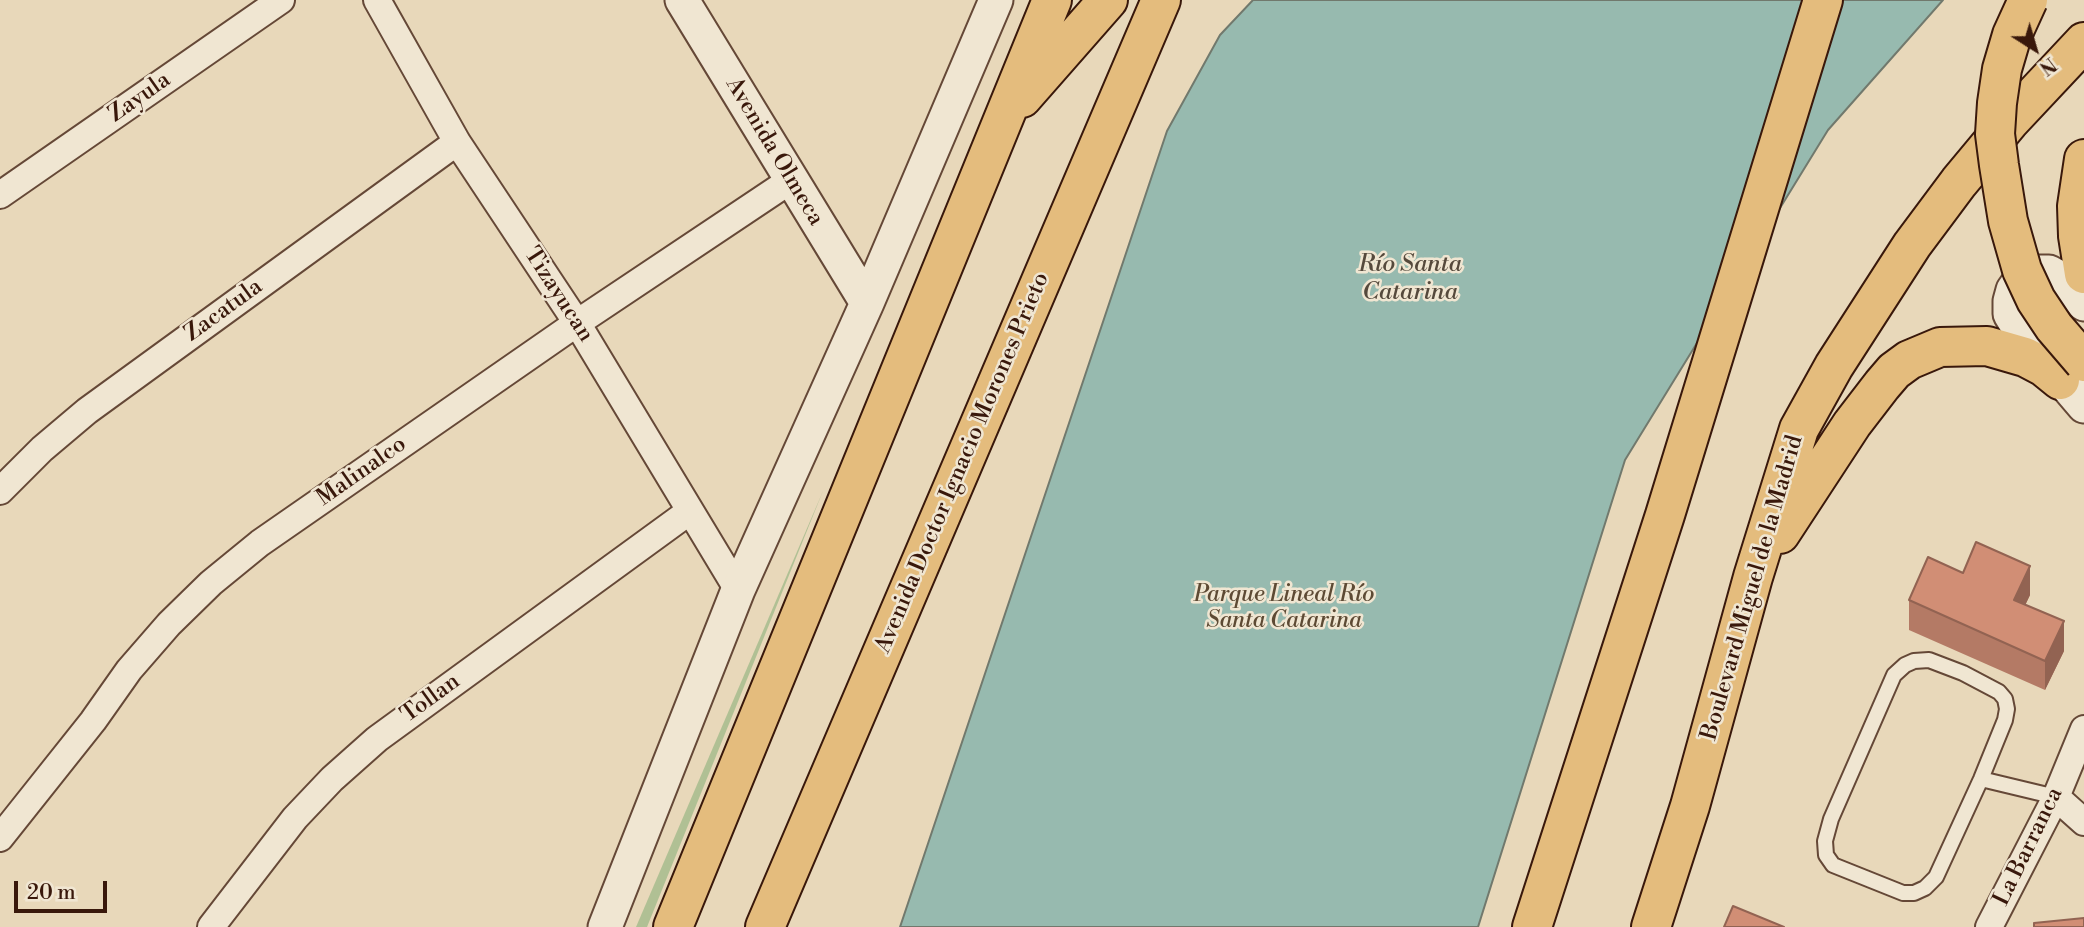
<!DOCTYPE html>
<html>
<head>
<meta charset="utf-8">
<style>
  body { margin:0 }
  #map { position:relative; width:2084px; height:927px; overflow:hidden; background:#e8d8ba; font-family:"Libre Bodoni",serif }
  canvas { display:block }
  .north { position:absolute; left:2000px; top:14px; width:70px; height:70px; -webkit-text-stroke:5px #f0e6d2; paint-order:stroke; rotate:143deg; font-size:19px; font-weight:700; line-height:28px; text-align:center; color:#39180b }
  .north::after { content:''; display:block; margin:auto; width:24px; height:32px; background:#39180b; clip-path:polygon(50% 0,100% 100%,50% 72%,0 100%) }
  .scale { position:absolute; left:14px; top:881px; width:93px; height:32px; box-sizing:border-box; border:4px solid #39180b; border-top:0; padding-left:9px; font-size:21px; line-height:24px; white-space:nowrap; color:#39180b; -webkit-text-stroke:5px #f0e6d2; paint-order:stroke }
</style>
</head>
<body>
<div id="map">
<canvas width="2084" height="927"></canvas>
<div class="north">N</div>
<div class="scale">20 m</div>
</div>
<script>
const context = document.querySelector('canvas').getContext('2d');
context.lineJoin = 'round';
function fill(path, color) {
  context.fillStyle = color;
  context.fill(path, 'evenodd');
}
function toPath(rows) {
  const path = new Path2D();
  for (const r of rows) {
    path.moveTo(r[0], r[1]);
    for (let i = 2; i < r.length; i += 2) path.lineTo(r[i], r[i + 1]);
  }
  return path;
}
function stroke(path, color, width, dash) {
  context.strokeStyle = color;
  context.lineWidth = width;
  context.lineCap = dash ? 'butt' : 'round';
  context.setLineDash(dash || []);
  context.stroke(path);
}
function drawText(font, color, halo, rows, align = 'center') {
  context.font = font + ' "Libre Bodoni",serif';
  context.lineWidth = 5;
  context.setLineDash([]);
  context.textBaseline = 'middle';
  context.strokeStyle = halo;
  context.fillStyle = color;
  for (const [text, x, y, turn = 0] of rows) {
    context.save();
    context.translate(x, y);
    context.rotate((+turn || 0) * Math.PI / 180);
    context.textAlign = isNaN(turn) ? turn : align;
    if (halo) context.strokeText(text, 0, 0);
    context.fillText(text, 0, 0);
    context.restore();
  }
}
const green = toPath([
  [823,491,647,927,636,927]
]);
const water = toPath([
  [1253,0,1943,0,1828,130,1625,460,1478,927,900,927,1167,131,1220,35,1253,0]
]);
const service = toPath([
  [1929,660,1963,673,1999,692,2005,699,2007,709,2005,720,1981,779,1936,877,1925,888,1914,893,1903,893,1833,865,1826,855,1825,841,1831,819,1894,675,1905,665,1914,661,1929,660],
  [1981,779,2056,797]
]);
const minor = toPath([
  [377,0,457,142,577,323,738,590],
  [0,195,281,0],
  [0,491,42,449,87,411,457,142],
  [2056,797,2084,822],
  [0,838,93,721,129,670,169,624,211,583,260,543,577,323,791,180],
  [211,927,295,818,332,779,377,739,690,511],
  [1989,927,2056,797,2084,729]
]);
const tertiary = toPath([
  [682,0,867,303],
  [2084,304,2062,279,2049,272,2039,272,2028,274,2020,280,2013,290,2010,301,2010,314,2021,332,2084,406],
  [605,927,738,590,867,303,996,0]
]);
const trunk = toPath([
  [1022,98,1108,0],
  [2084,159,2077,206,2078,236,2084,274],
  [1780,534,1852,424,1882,385,1894,371,1909,360,1940,347,1987,346,2025,357,2044,367,2060,380],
  [673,927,1052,0],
  [765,927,1161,0],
  [1532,927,1665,515,1823,0],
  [1651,927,1690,806,1753,577,1799,429,1834,366,1912,245,1959,182,2009,122,2084,42]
]);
const trunkBridge = toPath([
  [2028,0,2012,35,2002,69,1997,103,1995,134,1999,165,2008,221,2022,270,2036,300,2054,327,2084,362]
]);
const wall = toPath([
  [1963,573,2030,595,2025,605,2064,651,2045,690,1909,630,1909,600]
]);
const shadedWall = toPath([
  [2030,566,2030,595,2014,629,2014,600],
  [2064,621,2064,651,2045,690,2045,661]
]);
const building = toPath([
  [1976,542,2030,566,2014,600,2064,621,2045,661,1909,600,1928,557,1963,573,1976,542],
  [1733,906,1784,927,1724,927,1733,906],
  [2084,918,2084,927,2034,927,2034,923,2084,918]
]);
const streetNames = [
  ["Zayula",140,98,-35],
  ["Avenida Olmeca",774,152,59],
  ["Tizayucan",558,295,57],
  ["Zacatula",224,311,-36],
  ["Avenida Doctor Ignacio Morones Prieto",963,463,-67],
  ["Malinalco",362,472,-35],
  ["Boulevard Miguel de la Madrid",1753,588,-74],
  ["Tollan",431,699,-36],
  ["La Barranca",2029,847,-64]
];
const parkNames = [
  ["Parque Lineal Río",1284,595],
  ["Santa Catarina",1284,621]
];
const waterNames = [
  ["Río Santa",1410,265],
  ["Catarina",1410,293]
];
fill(green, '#b0c094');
fill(water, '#97baaf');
stroke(water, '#71796d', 2);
stroke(service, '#654837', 18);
stroke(minor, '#654837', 30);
stroke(tertiary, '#654837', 37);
stroke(trunk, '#39180b', 42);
stroke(service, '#f0e6d2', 14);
stroke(minor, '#f0e6d2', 26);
stroke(tertiary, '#f0e6d2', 33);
stroke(trunk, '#e4bc7d', 38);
stroke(trunkBridge, '#39180b', 42, []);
stroke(trunkBridge, '#e4bc7d', 38);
fill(wall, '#b47a65');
fill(shadedWall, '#926352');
fill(building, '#d18e75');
stroke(building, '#926352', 2);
drawText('23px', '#39180b', '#f0e6d2', streetNames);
drawText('italic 23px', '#5d4a34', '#f0e6d2', parkNames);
drawText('italic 24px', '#55493c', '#f0e6d2', waterNames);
</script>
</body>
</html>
